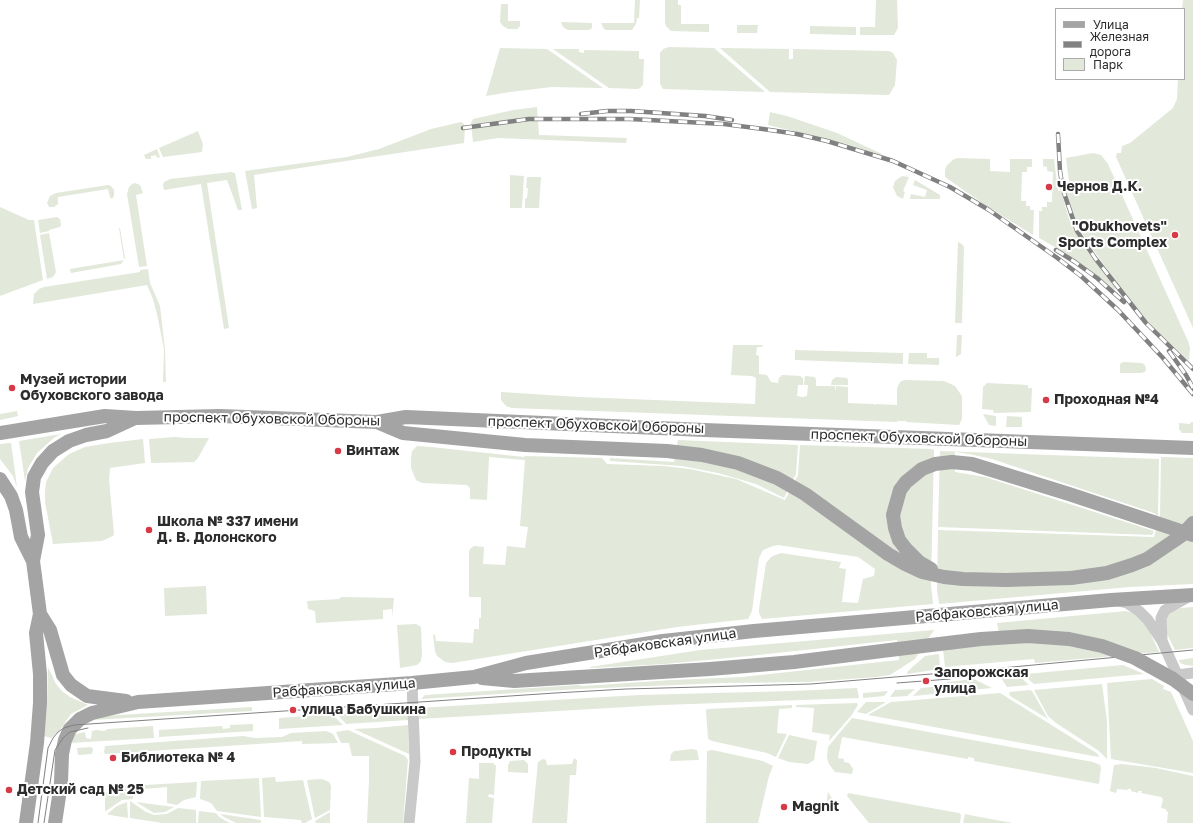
<!DOCTYPE html>
<html>
<head>
<meta charset="utf-8">
<style>
  body { margin:0 }
  #map { position:relative; width:1193px; height:823px; overflow:hidden; background:#fff; font-family:"Golos Text",sans-serif }
  canvas { display:block }
  .legend { position:absolute; left:1055px; top:8px; width:130px; height:72px; box-sizing:border-box; background:#fff; border:1px solid #ababab; margin:0; padding:5px 7px; list-style:none; font-size:12px; color:#2c2c2c }
  .legend li { display:flex; align-items:center; gap:8px; height:20px }
  .legend b { width:20px; border:1px solid #ababab }
</style>
</head>
<body>
<div id="map">
<canvas width="1193" height="823"></canvas>
<ul class="legend">
<li><b style="height:5px;background:#a4a4a4"></b>Улица</li>
<li><b style="height:5px;background:#818181"></b>Железная дорога</li>
<li><b style="height:11px;background:#e2e8da"></b>Парк</li>
</ul>
</div>
<script>
const context = document.querySelector('canvas').getContext('2d');
context.lineJoin = 'round';
function fill(path, color) {
  context.fillStyle = color;
  context.fill(path, 'evenodd');
}
function toPath(rows) {
  const path = new Path2D();
  for (const r of rows) {
    path.moveTo(r[0], r[1]);
    for (let i = 2; i < r.length; i += 2) path.lineTo(r[i], r[i + 1]);
  }
  return path;
}
function stroke(path, color, width, dash) {
  context.strokeStyle = color;
  context.lineWidth = width;
  context.lineCap = dash ? 'butt' : 'round';
  context.setLineDash(dash || []);
  context.stroke(path);
}
function drawText(font, color, halo, rows, align = 'center') {
  context.font = font + ' "Golos Text",sans-serif';
  context.lineWidth = 4;
  context.setLineDash([]);
  context.textBaseline = 'middle';
  context.strokeStyle = halo;
  context.fillStyle = color;
  for (const [text, x, y, turn = 0] of rows) {
    context.save();
    context.translate(x, y);
    context.rotate((+turn || 0) * Math.PI / 180);
    context.textAlign = isNaN(turn) ? turn : align;
    if (halo) context.strokeText(text, 0, 0);
    context.fillText(text, 0, 0);
    context.restore();
  }
}
const green = toPath([
  [635,0,640,0,639,18,637,18,636,24,632,30,606,30,604,29,601,23,634,23],
  [665,0,678,0,678,5,681,5,681,24,709,24,709,32,671,31,666,26,665,22],
  [876,0,897,0,898,28,894,35,860,35,860,27,875,27],
  [1183,0,1193,0,1193,328,1116,157,1117,153,1121,153,1122,146,1130,143,1173,108,1177,99,1178,79,1184,79,1184,9,1182,9],
  [501,4,508,4,508,21,520,21,520,26,517,29,508,29,503,26,500,22],
  [561,22,592,23,592,28,589,30,568,30,563,27],
  [737,25,758,25,757,33,737,33],
  [810,26,856,27,856,35,810,34],
  [669,47,714,48,765,92,663,89,660,84,660,53,663,49],
  [500,48,547,49,603,88,552,87,510,92,486,96],
  [720,48,789,49,789,59,793,59,793,49,889,51,893,53,897,60,895,85,889,95,770,92],
  [553,49,579,49,579,52,584,53,584,50,639,51,639,59,644,59,643,85,640,88,638,89,609,88],
  [537,107,539,135,627,138,626,143,498,138,473,142,471,123,473,119,513,110],
  [770,112,787,116,837,133,882,154,881,155,850,145,768,125],
  [461,122,464,124,465,128,464,143,254,175,257,208,252,209,245,171,347,157,379,149,431,129],
  [198,131,203,144,202,152,163,157,159,148],
  [157,149,160,157,157,158,156,155,151,156,151,159,146,159,144,155],
  [1093,153,1101,155,1108,164,1188,341,1190,348,1189,361,1151,325,1119,287,1083,235,1073,215,1065,190,1070,189,1066,158],
  [958,158,990,159,990,171,1010,172,1010,159,1032,159,1032,167,1027,167,1027,172,1022,172,1021,201,1026,201,1026,206,1030,206,1030,210,1034,210,1033,235,982,203,945,177,945,170,947,165,954,159],
  [1043,159,1054,159,1058,191,1061,191,1069,219,1078,237,1093,259,1116,288,1114,290,1104,281,1067,254,1039,238,1039,211,1042,211,1042,207,1047,207,1047,202,1052,202,1053,172,1047,171,1047,167,1043,166],
  [231,172,235,173,242,210,238,210,227,180,207,183,229,328,224,329,201,184,164,190,163,185,164,182,170,179],
  [510,175,524,176,522,208,510,208],
  [902,176,909,177,903,191,905,192,903,199,897,196,893,187,895,181],
  [527,177,541,177,539,208,525,208,525,199,527,198,528,188,526,188],
  [915,180,940,195,940,199,910,199,911,194,925,197,927,190,913,185],
  [135,183,140,185,143,193,136,195,147,266,139,267,127,194,129,187,132,184],
  [108,185,111,186,114,190,114,196,112,199,110,197,108,189,58,197,58,204,54,207,49,207,47,203,50,196,56,193],
  [0,207,29,220,34,220,43,280,0,296],
  [57,217,60,219,61,225,60,227,49,230,49,231,40,233,38,220],
  [119,228,120,228,125,258,121,264,71,273,70,269,124,260],
  [49,233,56,272,53,277,47,279,40,235],
  [958,242,962,244,964,247,962,323,955,323],
  [148,269,150,283,160,306,165,349,166,382,163,382,164,349,157,314,153,299,147,285,33,304,34,294,39,289,44,287,140,272,140,270],
  [957,335,962,335,961,354,956,357],
  [733,345,764,345,761,347,757,347,756,355,759,356,759,374,767,375,771,382,778,383,779,378,782,375,801,376,801,377,803,378,803,385,798,385,797,396,802,397,807,396,808,385,804,385,805,376,815,377,816,380,816,386,835,386,835,392,836,386,848,387,848,403,874,404,875,405,876,404,897,405,897,388,900,382,904,380,944,381,955,386,962,396,962,419,959,425,906,422,906,421,897,421,897,422,512,408,506,406,501,400,501,392,579,397,755,404,756,378,752,376,731,375],
  [795,350,903,353,903,364,795,360],
  [909,353,927,353,927,358,939,358,939,365,908,364],
  [1123,362,1142,363,1145,365,1146,369,1145,372,1141,373,1120,373,1120,364],
  [836,377,847,378,848,380,848,385,831,385,832,380],
  [987,383,1028,385,1028,388,1032,388,1031,412,994,413,993,410,982,409,983,387],
  [17,411,18,416,0,420,0,414],
  [983,414,996,416,996,426,989,425],
  [1007,416,1022,417,1022,427,1006,427],
  [1191,422,1193,422,1193,433,1182,433,1179,429,1179,423,1190,424],
  [61,434,55,437,37,453,28,468,25,481,19,441],
  [174,437,188,438,209,438,198,458,194,462,151,463,149,439],
  [143,439,145,463,110,468,109,479,114,534,113,536,102,541,53,544,45,502,45,492,46,482,53,468,69,454,85,447,109,443],
  [678,440,798,445,796,474,784,498,756,484,718,473,682,466,610,461,610,458,674,462],
  [10,443,11,443,17,487,13,476,0,459,0,444],
  [800,445,933,449,934,451,931,584,933,604,762,619,759,613,759,609,766,563,771,557,778,554,781,553,841,562,839,568,846,569,842,602,858,603,863,579,874,576,875,569,858,557,778,545,773,546,763,550,759,558,752,611,748,619,677,627,452,663,445,662,437,656,435,651,433,634,435,635,436,641,473,643,474,629,479,629,479,618,481,618,481,597,469,597,469,552,470,549,474,546,484,547,483,564,505,565,507,546,525,548,528,527,520,526,525,460,489,457,487,500,470,499,470,488,467,485,422,483,416,480,411,468,411,459,412,451,417,446,431,447,524,457,525,456,602,458,607,464,663,466,690,469,736,479,785,500,798,475],
  [940,451,1159,459,1158,516,1154,513,992,459,969,454,955,452,955,472,985,477,1154,531,1152,535,938,527],
  [1161,457,1193,458,1193,528,1160,517],
  [938,530,1154,537,1156,530,1193,542,1193,584,1130,587,939,604,937,590],
  [206,586,207,614,165,616,164,588],
  [341,597,394,598,392,618,392,609,383,610,383,619,316,623,315,611,308,609,307,601,339,599],
  [1193,607,1193,648,1175,650,1165,630,1165,621,1168,613,1180,608],
  [1126,611,1134,613,1147,626,1159,652,1035,663,1034,659,945,667,942,641,999,633,997,623],
  [416,624,421,627,422,654,421,661,417,665,400,668,397,625],
  [934,630,915,659,890,675,876,677,808,682,723,683,578,689,421,699,425,695,578,685,583,686,672,680,742,677,899,660,897,640,749,656,665,664,591,668,590,667,700,650],
  [939,654,940,669,907,674,908,671,925,656],
  [1193,658,1193,666,1186,665,1180,663,1179,660],
  [1123,665,1144,674,1034,684,1027,678,1026,674],
  [48,667,56,684,62,691,70,697,88,705,71,714,66,721,63,727,51,738,44,736,47,702],
  [1017,674,1029,685,1007,687,999,675],
  [974,679,992,688,948,692,947,682],
  [1152,679,1164,686,1163,689,1171,692,1193,741,1193,773,1111,759,1107,683],
  [1102,684,1107,721,1107,759,1099,751,1056,723,1048,716,1034,690],
  [942,686,943,693,913,696,921,688],
  [857,688,859,698,662,705,419,719,418,708,639,695,793,691],
  [915,689,907,696,890,697,895,690],
  [1030,690,1032,691,1048,719,1010,696,1009,692],
  [888,691,884,696,863,698,863,693],
  [1000,693,1098,754,1099,757,868,715,891,702],
  [866,702,886,702,866,714,857,712],
  [857,703,858,705,851,716,829,741,830,735,812,732,814,708,796,707,796,705],
  [792,705,792,708,779,709,777,733,787,734,776,757,767,753,712,741,708,739,706,711,707,709],
  [252,707,252,711,92,720,102,716],
  [408,709,408,720,346,724,337,714],
  [332,714,343,725,279,729,279,718],
  [852,718,1093,762,1100,765,1101,768,1099,784,974,761,974,758,968,757,968,759,842,737,838,758,844,759,844,762,849,763,853,769,852,774,835,772,829,764,827,758,828,747],
  [253,724,253,731,159,737,159,730,222,726,223,729,230,728,230,725],
  [408,725,409,754,354,729,376,728],
  [153,726,154,738,70,743,76,734,85,732,86,738,91,739,92,731,97,730,104,731,108,729],
  [348,730,405,756,408,760,403,823,367,823,369,780,369,756,352,756,349,743,341,743,336,732],
  [326,731,333,734,338,743,302,744,302,741,105,754,104,752,105,746,243,736,255,738,282,737,291,733],
  [789,735,817,741,814,760,808,764,789,762,778,758],
  [91,747,93,749,92,754,78,755,77,748],
  [692,749,697,750,699,760,670,761,671,754,674,751],
  [712,750,763,761,773,766,769,776,758,823,706,823,707,753,707,751],
  [574,758,577,760,576,775,570,775,567,823,532,823,538,762,543,759,546,760,547,765,572,764],
  [524,760,528,764,528,773,508,772,508,765,510,761],
  [479,763,493,763,496,766,494,795,489,794,488,797,494,798,492,823,466,823,469,778,479,779],
  [1122,764,1156,768,1193,776,1193,823,1167,823,1168,812,1166,811,1166,809,1161,808,1163,799,1161,797,1141,793,1142,791,1138,791,1138,793,1131,791,1131,789,1128,789,1127,790,1117,789,1116,793,1110,791,1114,765],
  [275,777,276,782,303,780,312,819,305,823,302,823,301,820,264,817,262,778],
  [259,778,261,817,217,811,211,803,200,799,201,781],
  [322,779,329,782,331,786,330,810,315,818,307,780],
  [197,782,196,797,184,800,177,805,167,803,167,787,133,790,133,799,122,800,106,811,105,810,105,794,110,787],
  [828,792,837,807,826,806],
  [848,793,959,813,961,815,960,823,869,823,847,796],
  [130,801,146,812,154,815,167,814,178,808,196,810,196,823,162,823,130,818],
  [127,802,128,818,110,815,107,814,117,806],
  [136,802,174,807,165,812,154,813],
  [199,811,216,813,219,817,230,823,198,823],
  [330,812,330,823,316,823,315,821],
  [220,814,261,820,261,823,236,823,224,817],
  [965,814,974,816,1013,823,963,823]
]);
const minor = toPath([
  [1118,601,1127,603,1139,611,1148,620,1162,641,1193,710],
  [1162,639,1161,618,1165,610,1190,596],
  [1177,675,1193,673],
  [409,823,415,762,412,683]
]);
const major = toPath([
  [377,422,403,433,525,445,667,451,702,455,738,463,777,478,805,494,888,554,905,564,922,572,944,577,963,579,1006,580,1071,578],
  [0,433,105,416,136,418,220,416,377,422,406,417,704,430,1193,448],
  [0,479,11,496,16,510,21,537,33,561,40,614,36,633,40,674,40,703,37,743,26,823],
  [33,561,38,535,32,492,33,485,34,477,42,463,53,451,69,441,86,435,107,431,133,419],
  [931,569,919,562,906,549,899,540,895,528,893,515,900,490,906,482,922,469,935,464,952,462,972,464,1069,494,1193,535],
  [40,614,50,630,63,675,71,685,87,696,126,701],
  [482,678,514,681,710,669,794,662,898,649],
  [55,823,61,783,62,754,65,740,70,729,80,719,92,713,138,702,412,683,474,677,526,663,663,641,754,631,1111,600,1193,595]
]);
const tram = toPath([
  [897,683,950,679],
  [38,823,48,748,53,738,58,732,64,728,74,725,555,693,626,689,811,684,991,669,1193,650],
  [44,823,55,750,63,738,70,732,88,728]
]);
const rail = toPath([
  [581,114,607,111,631,111,705,116,732,120],
  [463,128,529,119,630,119,724,124,763,129,797,134,827,141,893,161,950,187,989,210,1056,257,1081,276,1118,310,1163,358,1193,394],
  [1058,134,1060,171,1063,190,1077,231,1095,258,1146,323,1193,369],
  [1056,250,1075,262,1097,278,1124,302],
  [1169,351,1186,375,1193,388]
]);
const majorBridge = toPath([
  [1071,578,1107,573,1132,565,1147,559,1181,536,1193,523],
  [898,649,981,639,1028,636,1069,639,1102,646,1135,658,1173,679,1193,694]
]);
const markers = [
  [1049,187,4,"#d73a47"],
  [1175,235,4,"#d73a47"],
  [12,388,4,"#d73a47"],
  [1046,400,4,"#d73a47"],
  [338,451,4,"#d73a47"],
  [149,530,4,"#d73a47"],
  [926,681,4,"#d73a47"],
  [293,710,4,"#d73a47"],
  [453,752,4,"#d73a47"],
  [113,758,4,"#d73a47"],
  [9,790,4,"#d73a47"],
  [784,807,4,"#d73a47"]
];
const poiNames = [
  ["Чернов Д.К.",1057,187],
  ["\"Obukhovets\"",1167,227,"right"],
  ["Sports Complex",1167,243,"right"],
  ["Музей истории",20,380],
  ["Обуховского завода",20,396],
  ["Проходная №4",1054,400],
  ["Винтаж",346,451],
  ["Школа № 337 имени",157,522],
  ["Д. В. Долонского",157,538],
  ["Запорожская",934,673],
  ["улица",934,689],
  ["улица Бабушкина",301,710],
  ["Продукты",461,752],
  ["Библиотека № 4",121,758],
  ["Детский сад № 25",17,790],
  ["Magnit",792,807]
];
const streetNames = [
  ["проспект Обуховской Обороны",272,419,1],
  ["проспект Обуховской Обороны",596,425,2],
  ["проспект Обуховской Обороны",919,438,2],
  ["Рабфаковская улица",987,611,-5],
  ["Рабфаковская улица",665,643,-8],
  ["Рабфаковская улица",344,688,-4]
];
fill(green, '#e2e8da');
stroke(minor, '#c9c9c9', 11);
stroke(major, '#a4a4a4', 14);
stroke(tram, '#818181', 1);
stroke(rail, '#818181', 4.5);
stroke(rail, '#fff', 3, [9]);
stroke(majorBridge, '#a4a4a4', 14);
for (const [x, y, r, color] of markers) {
  const dot = new Path2D();
  dot.arc(x, y, r, 0, 2 * Math.PI);
  context.fillStyle = color;
  context.fill(dot);
  stroke(dot, '#fff', 1.5);
}
drawText('bold 14px', '#2c2c2c', '#fff', poiNames, 'left');
drawText('14px', '#2c2c2c', '#fff', streetNames);
</script>
</body>
</html>
